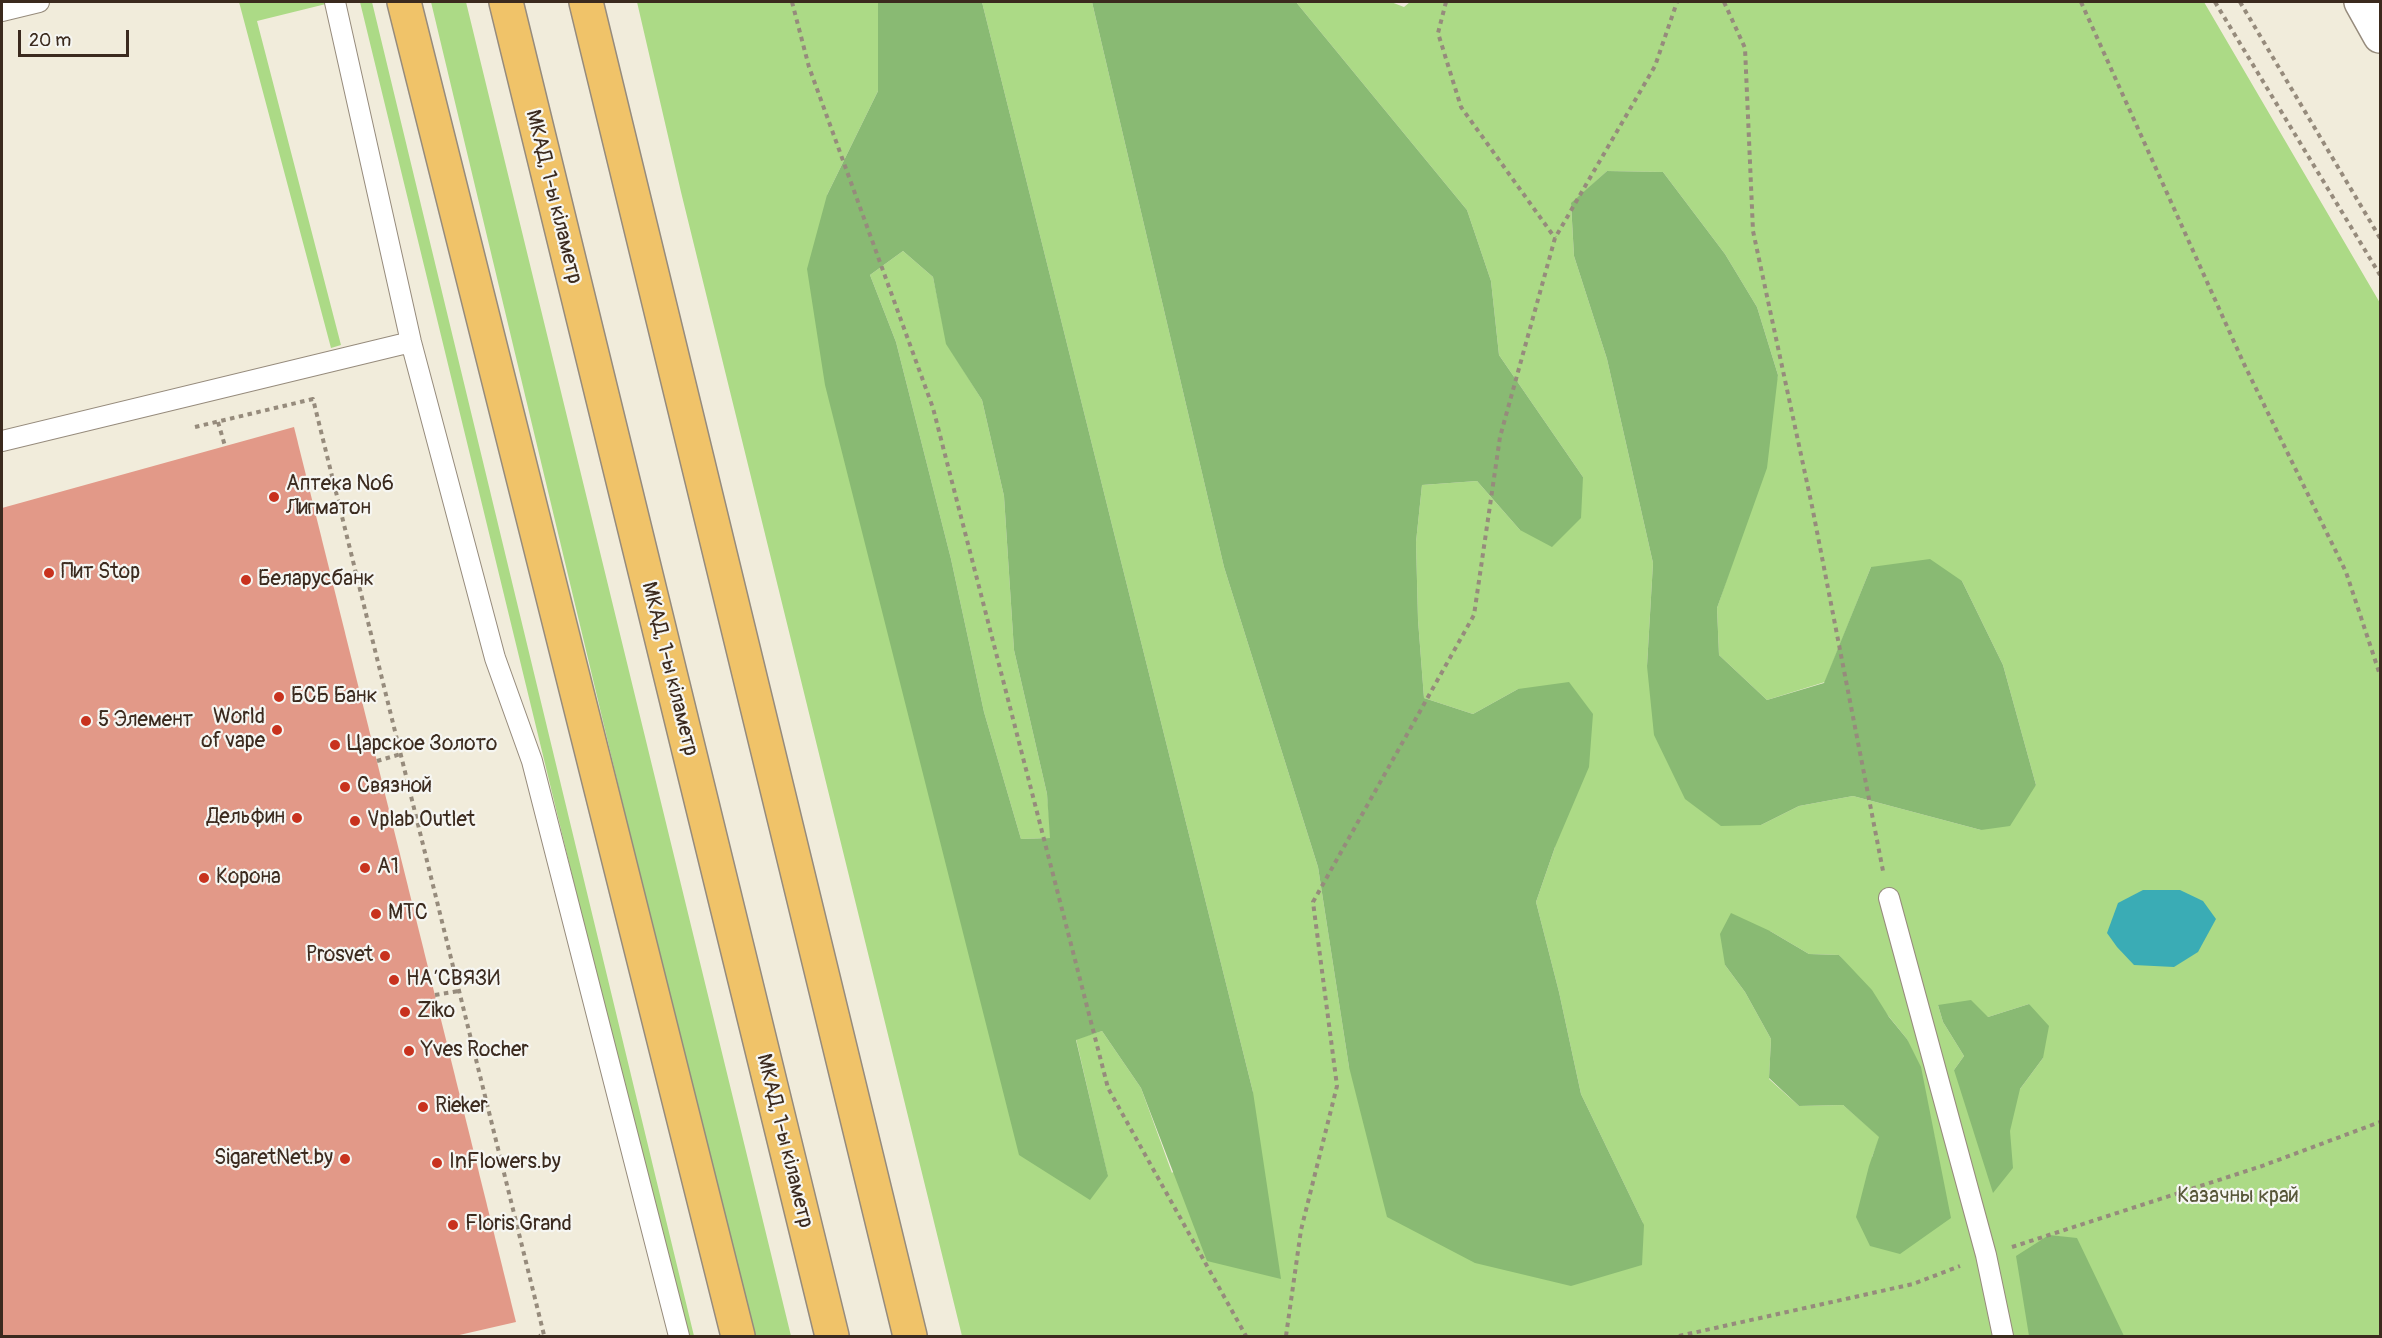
<!DOCTYPE html>
<html>
<head>
<meta charset="utf-8">
<style>
  body { margin:0 }
  #map { position:relative; width:2382px; height:1338px; overflow:hidden; background:#f1ecdb; font-family:Pangolin,sans-serif }
  canvas { display:block }
  .frame { position:absolute; inset:0; border:3px solid #3b2a1e; pointer-events:none }
  .scale { position:absolute; left:18px; top:30px; width:111px; height:27px; box-sizing:border-box; border:3px solid #3b2a1e; border-top:0; padding-left:8px; font-size:18px; line-height:21px; white-space:nowrap; color:#3b2a1e; -webkit-text-stroke:4px #f6f6f2; paint-order:stroke }
</style>
</head>
<body>
<div id="map">
<canvas width="2382" height="1338"></canvas>
<div class="frame"></div>
<div class="scale">20 m</div>
</div>
<script>
const context = document.querySelector('canvas').getContext('2d');
context.lineJoin = 'round';
function fill(path, color) {
  context.fillStyle = color;
  context.fill(path, 'evenodd');
}
function toPath(rows) {
  const path = new Path2D();
  for (const r of rows) {
    path.moveTo(r[0], r[1]);
    for (let i = 2; i < r.length; i += 2) path.lineTo(r[i], r[i + 1]);
  }
  return path;
}
function stroke(path, color, width, dash) {
  context.strokeStyle = color;
  context.lineWidth = width;
  context.lineCap = dash ? 'butt' : 'round';
  context.setLineDash(dash || []);
  context.stroke(path);
}
function drawText(font, color, halo, rows, align = 'center') {
  context.font = font + ' Pangolin,sans-serif';
  context.lineWidth = 4.5;
  context.setLineDash([]);
  context.textBaseline = 'middle';
  context.strokeStyle = halo;
  context.fillStyle = color;
  for (const [text, x, y, turn = 0] of rows) {
    context.save();
    context.translate(x, y);
    context.rotate((+turn || 0) * Math.PI / 180);
    context.textAlign = isNaN(turn) ? turn : align;
    if (halo) context.strokeText(text, 0, 0);
    context.fillText(text, 0, 0);
    context.restore();
  }
}
const green = toPath([
  [239,2,326,2,326,4,257,21,341,345,331,348],
  [360,2,372,2,694,1336,684,1336],
  [431,2,466,2,791,1336,750,1336],
  [637,2,878,2,878,91,827,195,1108,1177,1076,1039,1102,1031,1141,1088,1172,1173,1253,1092,982,2,1092,2,1224,567,1318,867,1349,1067,1643,1223,1581,1094,1559,992,1536,902,1555,847,1518,689,1473,714,1424,698,1418,620,1416,542,1422,485,1477,481,1520,530,1583,477,1499,355,1491,281,1467,210,1296,2,1391,2,1404,7,1410,2,2204,2,2380,303,2380,1336,962,1336,681,192],
  [1607,171,1663,172,1725,254,1757,307,1778,375,1739,543,1717,608,1719,655,1767,700,1825,682,1871,567,1962,581,2003,665,2036,785,1981,830,1853,796,1799,806,1761,825,1647,666,1653,563,1607,359,1574,256,1571,204],
  [1770,931,1809,954,1839,955,1907,1039,1935,1139,1872,1157,1880,1137,1843,1105,1799,1106,1769,1079,1771,1039,1745,992,1725,965],
  [2029,1004,2043,1058,2020,1089,1954,1070,1964,1056,1943,1022,1938,1005,1988,1017],
  [903,251,933,277,947,344,982,400,1004,496,1014,650,1047,794,1051,838,1021,839,984,712,951,559,896,342,870,275]
]);
const forest = toPath([
  [878,2,982,2,1253,1092,1281,1279,1207,1261,1141,1088,1102,1031,1076,1040,1108,1176,1090,1200,1019,1155,825,385,807,269,827,195,878,91],
  [903,251,933,277,946,344,982,400,1004,496,1014,650,1047,794,1050,838,1021,839,984,712,951,559,896,342,870,275],
  [1092,2,1296,2,1467,210,1491,281,1499,355,1583,477,1581,518,1552,547,1520,530,1477,481,1422,485,1416,542,1418,620,1424,698,1473,714,1518,689,1569,682,1593,714,1589,767,1555,847,1536,902,1559,992,1581,1094,1644,1225,1642,1265,1571,1286,1475,1263,1387,1217,1349,1067,1318,867,1224,567],
  [1607,171,1663,172,1725,254,1757,307,1778,375,1767,468,1717,608,1719,655,1767,700,1824,683,1871,567,1930,559,1962,581,2003,665,2036,785,2010,826,1981,830,1853,796,1799,806,1761,825,1721,826,1685,799,1654,735,1647,666,1653,563,1607,359,1574,256,1571,203],
  [1731,913,1770,931,1809,954,1839,955,1872,990,1889,1017,1907,1039,1921,1067,1951,1218,1900,1254,1870,1246,1856,1217,1869,1166,1879,1137,1843,1105,1799,1106,1769,1078,1771,1039,1745,992,1725,965,1720,934],
  [1971,1000,1988,1017,2029,1004,2049,1026,2043,1058,2020,1089,2010,1131,2013,1168,1993,1193,1954,1070,1964,1056,1943,1022,1938,1005],
  [2049,1235,2077,1238,2124,1336,2029,1336,2016,1256]
]);
const water = toPath([
  [2143,890,2180,890,2203,901,2216,919,2198,952,2174,967,2134,965,2117,947,2107,933,2118,903]
]);
const building = toPath([
  [294,427,516,1322,455,1336,2,1336,2,508]
]);
const path = toPath([
  [792,2,809,67,933,408,1108,1088,1246,1336],
  [1446,2,1438,33,1461,107,1555,238],
  [1724,2,1745,48,1753,231,1812,506,1883,871],
  [2081,2,2244,364,2346,572,2380,675],
  [2215,2,2380,275],
  [2240,2,2380,238],
  [218,422,225,446],
  [195,427,313,399,544,1335,539,1336],
  [377,761,401,754],
  [435,995,459,991],
  [2012,1247,2262,1166,2380,1122],
  [1286,1336,1301,1230,1337,1086,1313,902,1474,615,1500,437,1555,238,1655,66,1677,2],
  [1679,1336,1913,1284,1960,1266]
]);
const lane = toPath([
  [335,2,411,342,495,658,532,761,679,1336],
  [2,11,39,2],
  [2,441,411,342],
  [1889,898,1986,1255,2003,1336]
]);
const street = toPath([
  [2361,2,2380,36]
]);
const highway = toPath([
  [404,2,738,1336],
  [506,2,832,1336],
  [586,2,910,1336]
]);
const markers = [
  [274,497,6,"#c8321e"],
  [49,573,6,"#c8321e"],
  [246,580,6,"#c8321e"],
  [279,697,6,"#c8321e"],
  [86,721,6,"#c8321e"],
  [277,730,6,"#c8321e"],
  [335,745,6,"#c8321e"],
  [345,787,6,"#c8321e"],
  [297,818,6,"#c8321e"],
  [355,821,6,"#c8321e"],
  [365,868,6,"#c8321e"],
  [204,878,6,"#c8321e"],
  [376,914,6,"#c8321e"],
  [385,956,6,"#c8321e"],
  [394,980,6,"#c8321e"],
  [405,1012,6,"#c8321e"],
  [409,1051,6,"#c8321e"],
  [423,1107,6,"#c8321e"],
  [345,1159,6,"#c8321e"],
  [437,1163,6,"#c8321e"],
  [453,1225,6,"#c8321e"]
];
const streetNames = [
  ["МКАД, 1-ы кіламетр",553,197,76],
  ["МКАД, 1-ы кіламетр",669,669,76],
  ["МКАД, 1-ы кіламетр",784,1141,76]
];
const poiNames = [
  ["Аптека №6",286,485],
  ["Лигматон",286,509],
  ["Пит Stop",61,573],
  ["Беларусбанк",258,580],
  ["БСБ Банк",291,697],
  ["World",265,718,"right"],
  ["of vape",265,742,"right"],
  ["5 Элемент",98,721],
  ["Царское Золото",347,745],
  ["Связной",357,787],
  ["Дельфин",285,818,"right"],
  ["Vplab Outlet",367,821],
  ["A1",377,868],
  ["Корона",216,878],
  ["МТС",388,914],
  ["Prosvet",373,956,"right"],
  ["НАʼСВЯЗИ",406,980],
  ["Ziko",417,1012],
  ["Yves Rocher",421,1051],
  ["Rieker",435,1107],
  ["SigaretNet.by",333,1159,"right"],
  ["InFlowers.by",449,1163],
  ["Floris Grand",465,1225]
];
const parkNames = [
  ["Казачны край",2238,1197]
];
fill(green, '#acda86');
fill(forest, '#89ba73');
fill(water, '#3aacb5');
fill(building, '#e29988');
stroke(lane, '#968b7c', 22);
stroke(street, '#968b7c', 36);
stroke(highway, '#968b7c', 36);
stroke(path, '#968b7c', 4, [4.5, 4.5]);
stroke(lane, '#fff', 20);
stroke(street, '#fff', 33);
stroke(highway, '#f0c369', 33);
for (const [x, y, r, color] of markers) {
  const dot = new Path2D();
  dot.arc(x, y, r, 0, 2 * Math.PI);
  context.fillStyle = color;
  context.fill(dot);
  stroke(dot, '#f6f6f2', 2);
}
drawText('21px', '#3b2a1e', '#f6f6f2', streetNames);
drawText('21px', '#3b2a1e', '#f6f6f2', poiNames, 'left');
drawText('21px', '#575638', '#f6f6f2', parkNames);
</script>
</body>
</html>
